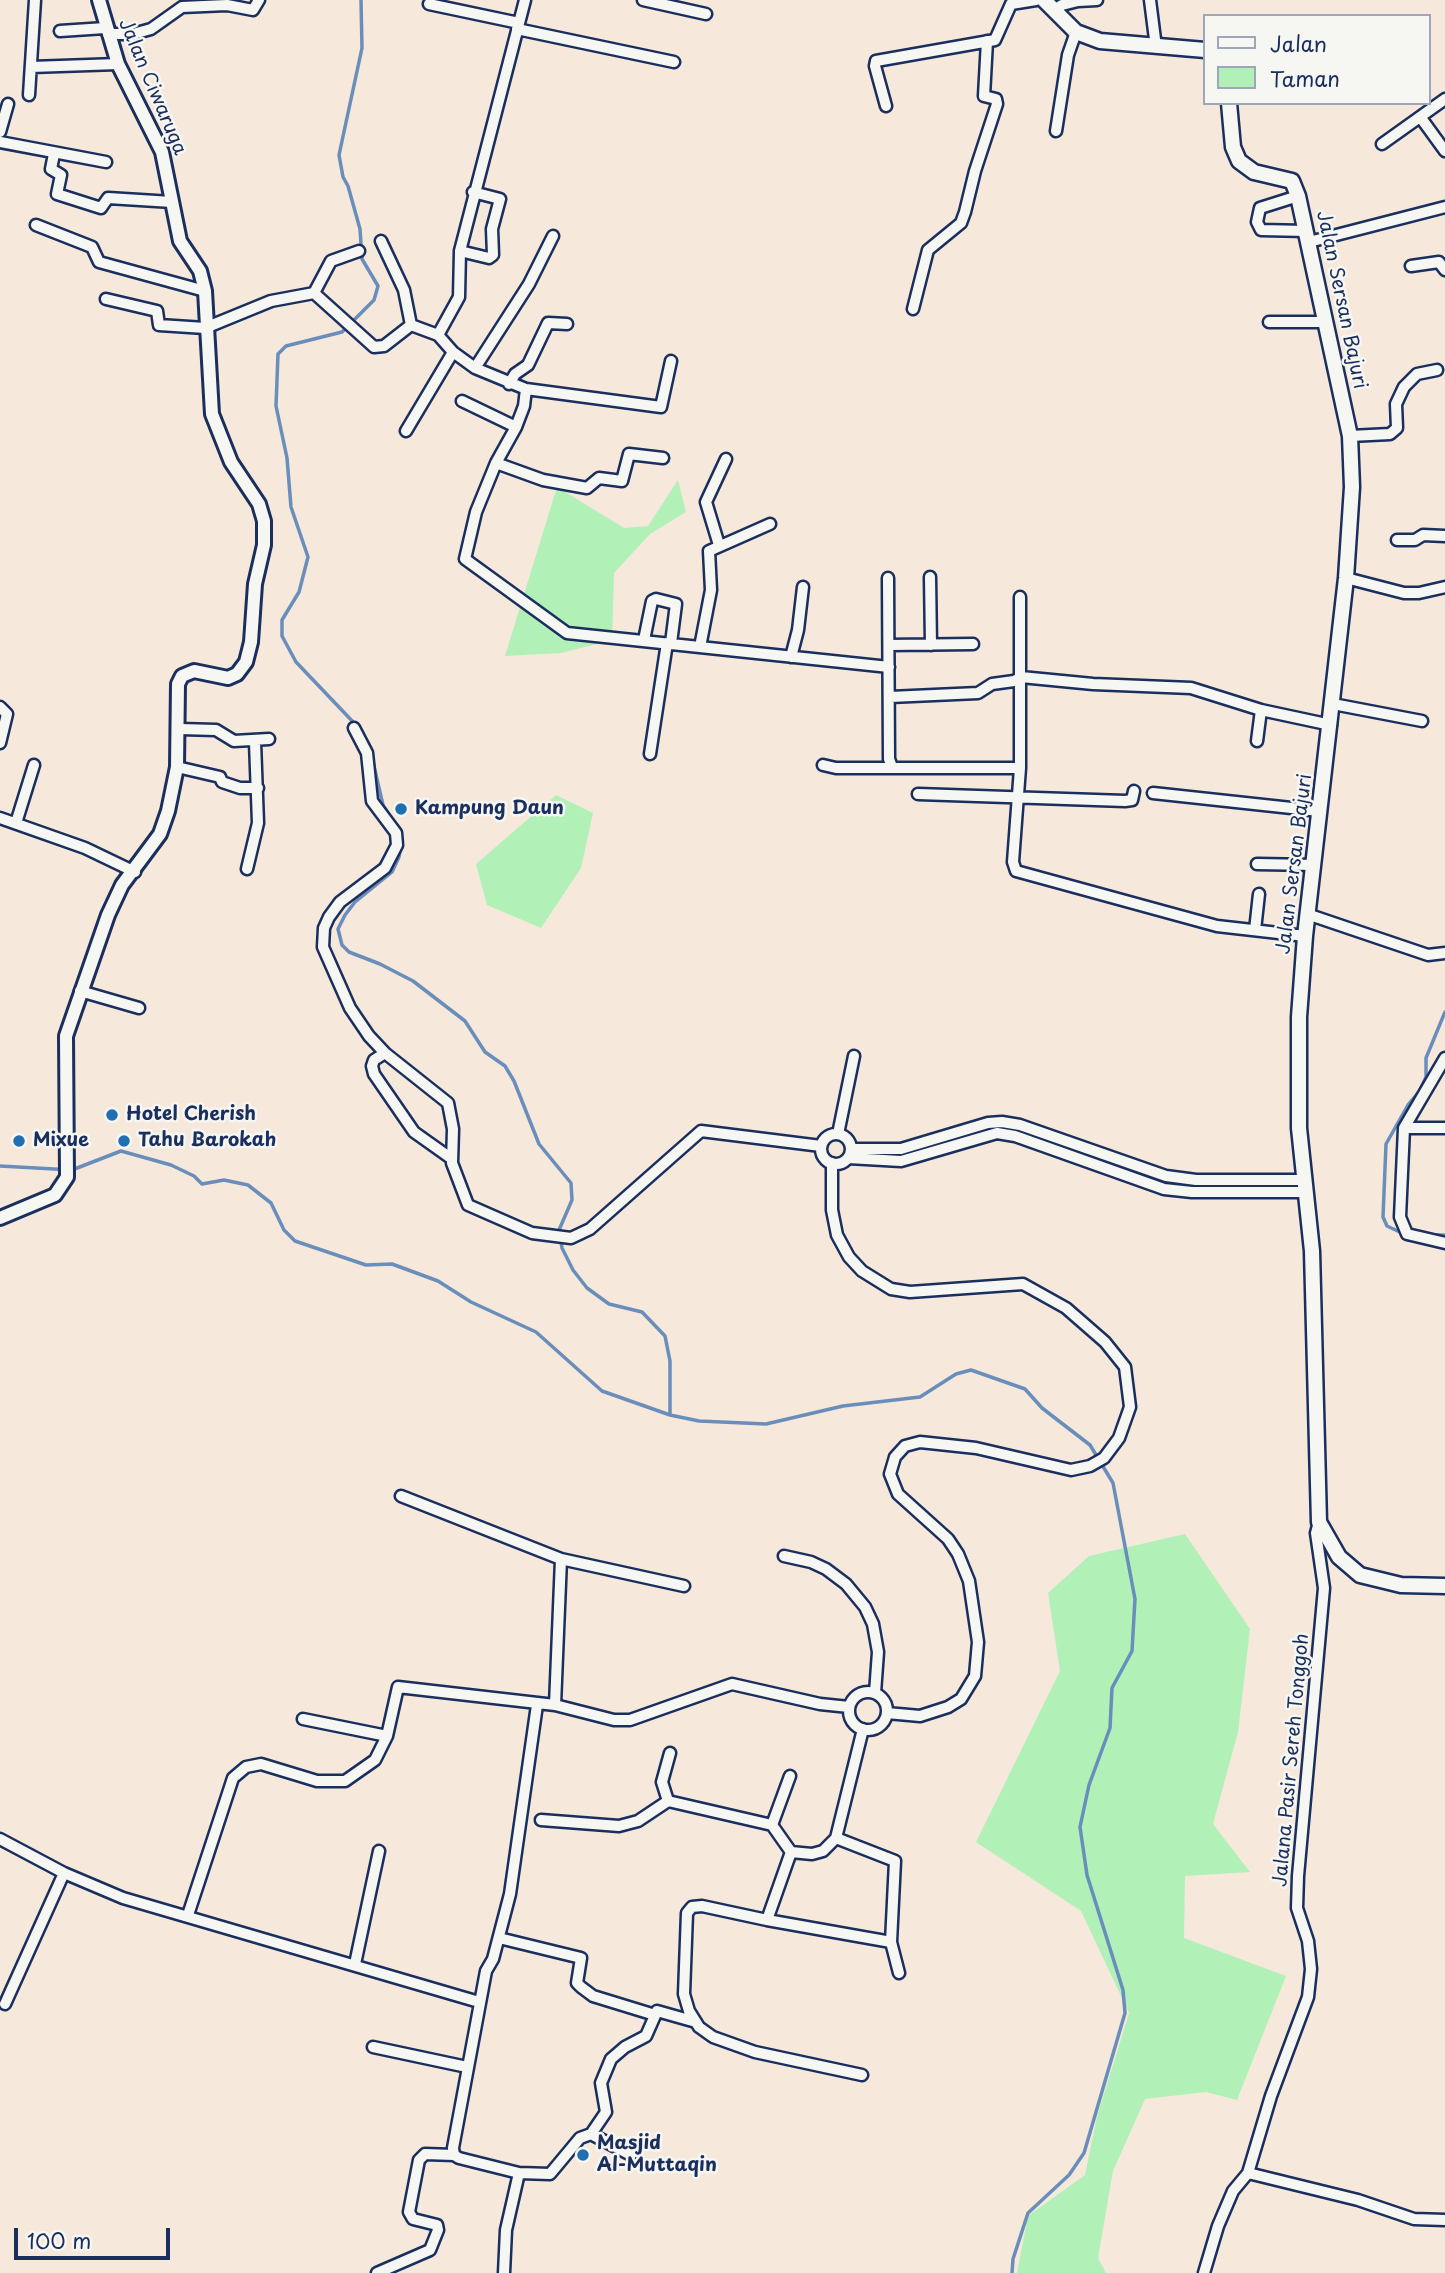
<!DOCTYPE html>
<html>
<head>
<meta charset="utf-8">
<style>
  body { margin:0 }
  #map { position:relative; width:1445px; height:2273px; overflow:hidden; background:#f6e8db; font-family:"Playpen Sans",sans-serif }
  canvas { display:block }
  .legend { position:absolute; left:1203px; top:14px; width:228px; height:91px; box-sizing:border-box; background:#f6f6f2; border:2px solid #9ea6b7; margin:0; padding:9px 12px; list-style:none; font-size:21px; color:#1b2f5e }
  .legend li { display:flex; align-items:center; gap:14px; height:35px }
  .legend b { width:35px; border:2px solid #9ea6b7 }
  .scale { position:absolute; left:14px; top:2228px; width:156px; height:32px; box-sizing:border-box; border:4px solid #1b2f5e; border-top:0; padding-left:9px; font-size:21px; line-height:24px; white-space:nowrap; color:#1b2f5e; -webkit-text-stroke:5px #f6f6f2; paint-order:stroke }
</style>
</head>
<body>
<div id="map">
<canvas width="1445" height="2273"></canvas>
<ul class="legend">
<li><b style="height:9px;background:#f6f6f2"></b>Jalan</li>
<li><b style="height:19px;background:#b1f1b8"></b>Taman</li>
</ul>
<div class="scale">100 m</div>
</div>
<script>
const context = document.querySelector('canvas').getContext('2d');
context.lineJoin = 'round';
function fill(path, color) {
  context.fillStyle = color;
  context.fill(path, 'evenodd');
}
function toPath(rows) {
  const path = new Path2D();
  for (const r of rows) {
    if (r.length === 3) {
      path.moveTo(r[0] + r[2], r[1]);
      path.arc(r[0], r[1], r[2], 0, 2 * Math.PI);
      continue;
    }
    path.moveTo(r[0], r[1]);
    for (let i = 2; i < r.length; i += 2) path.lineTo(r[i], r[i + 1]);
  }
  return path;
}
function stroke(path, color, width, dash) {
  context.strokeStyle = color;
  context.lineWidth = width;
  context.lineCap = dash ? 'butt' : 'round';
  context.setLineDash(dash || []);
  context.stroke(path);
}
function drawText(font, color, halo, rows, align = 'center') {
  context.font = font + ' "Playpen Sans",sans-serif';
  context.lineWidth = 5;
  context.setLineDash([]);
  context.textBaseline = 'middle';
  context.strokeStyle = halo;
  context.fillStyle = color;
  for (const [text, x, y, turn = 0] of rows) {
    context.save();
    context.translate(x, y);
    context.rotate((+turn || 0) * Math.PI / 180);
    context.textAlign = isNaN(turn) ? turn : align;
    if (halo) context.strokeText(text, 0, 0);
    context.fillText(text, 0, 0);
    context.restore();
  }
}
const green = toPath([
  [678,480,686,512,650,534,614,573,612,640,561,653,505,656,557,487,624,528,648,526],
  [556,795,593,813,581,868,541,928,487,905,476,864],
  [1185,1534,1250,1629,1238,1732,1213,1824,1250,1872,1185,1876,1184,1938,1286,1976,1237,2100,1206,2092,1145,2099,1113,2171,1098,2258,1106,2273,1017,2273,1028,2216,1085,2175,1097,2117,1129,2013,1081,1911,976,1842,1060,1671,1048,1593,1089,1556]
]);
const stream = toPath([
  [356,725,296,662,282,636,282,620,299,592,308,557,291,507,287,458,276,406,278,354,286,346,342,332,374,300,378,286,362,259,360,229,348,186,343,177,339,155,362,48,361,0],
  [360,731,369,745,383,805,395,824],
  [401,844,399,857,392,872,355,902,345,915,338,929,342,945,349,952,380,964,413,981,465,1021,485,1052,505,1066,514,1081,539,1144,571,1183,572,1200,559,1230,562,1248,573,1270,587,1288,609,1304,642,1312,665,1336,670,1361,670,1415],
  [0,1166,72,1170,121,1151,171,1165,194,1176,202,1184,224,1180,248,1185,271,1203,284,1230,295,1241,366,1265,392,1264,438,1281,471,1302,536,1332,602,1391,670,1415,699,1421,766,1424,843,1406,920,1397,956,1374,971,1370,1025,1389,1042,1408,1090,1445,1113,1483,1135,1599,1132,1651,1112,1688,1110,1728,1089,1785,1080,1827,1087,1875,1123,1990,1125,2013,1084,2153,1069,2175,1028,2213,1013,2259,1012,2273],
  [1404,1234,1387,1226,1383,1217,1386,1144,1408,1105,1419,1092,1426,1077,1426,1058,1445,1012],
  [1429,1235,1445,1235]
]);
const minor = toPath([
  [525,0,460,251,459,297,438,335,453,352,475,368,526,389,524,406,516,427,496,463,476,512,465,559,567,633,889,667],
  [643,0,706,14],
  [1150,0,1156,47],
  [429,4,519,23],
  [1053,11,1062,5,1078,1,1097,0],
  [517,29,674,62],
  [60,31,105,28],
  [108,34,133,34,151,29,182,7,227,5,253,10,259,0],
  [31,67,118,64],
  [29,95,35,0],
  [886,106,875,66,876,61,995,40,1011,4,1036,0],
  [1421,118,1445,151],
  [1056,131,1068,55,1076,32],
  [0,132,8,104],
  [0,142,106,162],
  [1382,144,1445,99],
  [54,154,51,169,61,175,57,194,101,208,108,198,172,202],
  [1298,196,1260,208,1257,222,1261,230,1307,231],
  [36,225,92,247,99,262,205,291],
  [381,241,404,290,411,325],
  [1309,242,1445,207],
  [460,251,489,258,493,255,492,229,500,199,473,192],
  [1411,266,1439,262,1445,270],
  [314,293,331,261,359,251],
  [106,299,157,311,159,325,205,328,271,301,314,293,374,347,384,346,411,325,438,335],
  [913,309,928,250,961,223,965,212,975,171,997,104,996,99,984,96,987,41],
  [1269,322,1324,322],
  [475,368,529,284,553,236],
  [509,384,515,374,528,365,548,323,567,324],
  [526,389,661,407,671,361],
  [462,401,516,427],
  [406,431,453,352],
  [1350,436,1390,434,1397,428,1396,404,1404,387,1417,374,1437,370],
  [496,463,543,480,587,488,599,478,622,481,629,454,663,458],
  [1397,540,1415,540,1423,535,1445,536],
  [719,545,706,502,726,459],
  [930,577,931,645],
  [888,578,889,759,892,767],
  [1346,578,1404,593,1419,593,1445,587],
  [1020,597,1020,768,1013,862,1016,871,1217,926,1305,936],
  [644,640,652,601,656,599,676,604,671,643],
  [889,645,973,644],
  [700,647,711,590,709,551,770,524],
  [791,657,798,630,803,587],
  [890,697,978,693,992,684,1014,681,1021,677,1093,684,1191,688,1261,710,1257,741],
  [1333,704,1422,721],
  [0,707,7,714,0,743],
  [1261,710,1331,725],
  [354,728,367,753,372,801,396,833,397,845,385,868,340,902,329,917,324,928,323,947,350,1008,369,1036,385,1053,448,1103,453,1129,452,1163,468,1205,532,1233,571,1238,590,1229,701,1131,821,1146],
  [180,729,216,730,234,741,269,739],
  [650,754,667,643],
  [823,765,836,768,1020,768],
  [177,767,220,777,222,782,240,788,258,788],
  [1153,793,1319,811],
  [918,794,1125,801,1132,800,1134,791],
  [0,818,85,848,135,872],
  [16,823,34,765],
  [1257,864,1313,865],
  [247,869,258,823,255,742],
  [1307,914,1428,955,1445,953],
  [1255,930,1259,894],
  [80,991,139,1008],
  [385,1053,374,1060,372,1066,374,1074,414,1132,452,1159],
  [1445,1058,1404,1128,1400,1217,1407,1234,1445,1243],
  [1404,1128,1445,1128],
  [838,1134,854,1056],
  [836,1149,15],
  [851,1149,901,1149,988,1123,1002,1122,1020,1125,1166,1176,1196,1180,1304,1180],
  [848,1158,901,1161,997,1133,1015,1136,1164,1189,1192,1192,1306,1192],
  [832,1163,832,1210,837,1235,849,1257,862,1271,891,1289,910,1292,1023,1284,1066,1308,1105,1342,1125,1367,1130,1407,1119,1438,1104,1458,1090,1466,1071,1470,976,1448,920,1442,905,1446,895,1457,890,1474,898,1494,948,1539,958,1554,969,1581,978,1642,975,1676,961,1699,948,1707,920,1716,887,1713],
  [784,1556,811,1562,826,1569,846,1584,865,1607,873,1624,878,1652,875,1693],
  [561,1559,684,1586],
  [868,1711,19],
  [555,1705,614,1720,630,1720,732,1684,820,1704,849,1707],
  [303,1719,387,1736],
  [668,1801,662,1782,670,1753],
  [541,1820,619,1826,638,1821,668,1801,772,1825,791,1852,812,1854,823,1851,836,1838,863,1729],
  [772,1825,790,1776],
  [836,1838,895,1861,891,1942,899,1973],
  [0,1839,64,1873,123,1898,479,2002],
  [791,1852,767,1920,891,1942],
  [188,1915,233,1778,246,1767,261,1764,317,1781,345,1781,375,1760,387,1736,398,1687,555,1705,561,1559,401,1496],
  [767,1920,702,1906,692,1907,687,1913,684,1994,689,2011,699,2027,713,2037,755,2052,862,2075],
  [499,1938,581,1958,577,1983,581,1987,593,1996,655,2015],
  [355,1964,379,1851],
  [5,2004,64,1873],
  [373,2047,467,2067],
  [591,2134,631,2155],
  [519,2173,550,2174,580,2138,591,2134,606,2112,601,2083,611,2059,625,2047,646,2036,657,2011,696,2022],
  [1248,2173,1358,2200,1414,2219,1445,2220],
  [377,2273,430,2250,438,2230,437,2225,413,2219,409,2212,419,2160,425,2154,454,2155],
  [504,2273,506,2230,519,2173,459,2158,454,2155,453,2148,486,1971,493,1959,510,1894,537,1705],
  [1204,2273,1218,2226,1233,2191,1248,2173,1271,2096,1308,1997,1311,1969,1308,1941,1297,1908,1298,1876,1324,1588,1316,1533,1319,1522]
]);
const tertiary = toPath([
  [0,1218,55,1195,67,1177,66,1036,108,915,122,885,160,834,168,811,177,767,178,684,182,676,194,671,228,678,237,674,246,662,251,642,255,584,264,545,264,521,259,504,231,462,212,414,205,291,200,271,180,241,162,152,118,64,99,0]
]);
const secondary = toPath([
  [1044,0,1076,32,1100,41,1205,50],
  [1229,103,1233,147,1239,161,1254,172,1292,181,1298,196,1350,436,1352,487,1346,578,1305,936,1299,1017,1299,1128,1312,1251,1319,1522,1339,1557,1360,1575,1401,1585,1445,1586]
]);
const markers = [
  [401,809,7,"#1f6fb2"],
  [112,1115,7,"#1f6fb2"],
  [19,1141,7,"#1f6fb2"],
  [124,1141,7,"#1f6fb2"],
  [583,2155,7,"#1f6fb2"]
];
const streetNames = [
  ["Jalan Ciwaruga",152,87,67],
  ["Jalan Sersan Bajuri",1341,300,78],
  ["Jalan Sersan Bajuri",1295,864,-83],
  ["Jalana Pasir Sereh Tonggoh",1292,1760,-85]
];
const poiNames = [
  ["Kampung Daun",415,809],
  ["Hotel Cherish",126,1115],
  ["Mixue",33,1141],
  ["Tahu Barokah",138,1141],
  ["Masjid",597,2144],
  ["Al-Muttaqin",597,2166]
];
fill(green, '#b1f1b8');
stroke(stream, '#698ebb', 3.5);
stroke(minor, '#1b2f5e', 15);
stroke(tertiary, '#1b2f5e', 18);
stroke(secondary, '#1b2f5e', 19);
stroke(minor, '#f6f6f2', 10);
stroke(tertiary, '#f6f6f2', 12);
stroke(secondary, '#f6f6f2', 14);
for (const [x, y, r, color] of markers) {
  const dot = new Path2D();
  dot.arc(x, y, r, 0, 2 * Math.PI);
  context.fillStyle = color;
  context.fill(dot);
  stroke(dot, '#f6f6f2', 2.5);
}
drawText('19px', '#1b2f5e', '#f6f6f2', streetNames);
drawText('bold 19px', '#1b2f5e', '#f6f6f2', poiNames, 'left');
</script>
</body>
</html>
